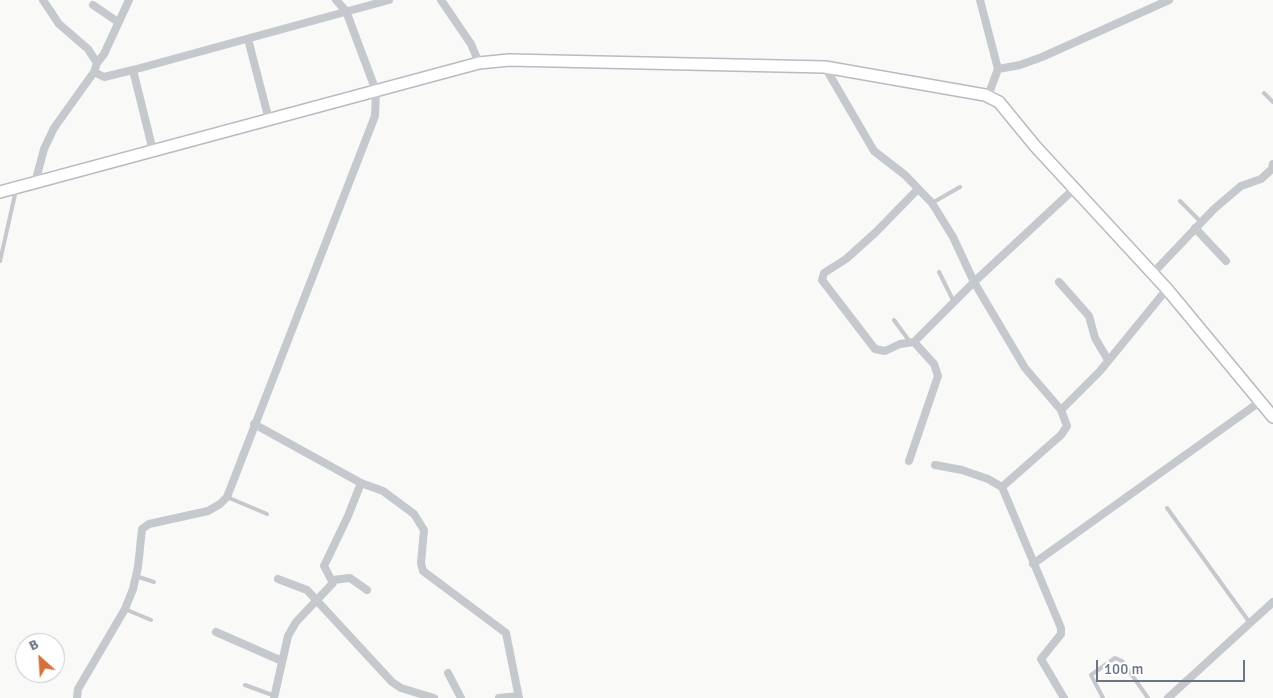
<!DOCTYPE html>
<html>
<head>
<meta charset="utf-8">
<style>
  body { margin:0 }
  #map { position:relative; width:1273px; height:698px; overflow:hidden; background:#f9f9f7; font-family:Signika,sans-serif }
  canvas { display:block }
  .north { position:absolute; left:15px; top:633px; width:50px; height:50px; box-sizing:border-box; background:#fff; border:1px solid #c3c8cf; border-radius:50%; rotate:334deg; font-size:14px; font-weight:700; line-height:20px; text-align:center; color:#6a7686 }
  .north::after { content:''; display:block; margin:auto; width:18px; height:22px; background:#d87138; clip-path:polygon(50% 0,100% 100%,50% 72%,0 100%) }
  .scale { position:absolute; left:1096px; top:660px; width:149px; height:22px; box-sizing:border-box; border:2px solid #6a7686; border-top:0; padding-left:6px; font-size:15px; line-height:18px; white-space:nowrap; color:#6a7686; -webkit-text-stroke:4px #fff; paint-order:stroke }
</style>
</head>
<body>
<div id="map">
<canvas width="1273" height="698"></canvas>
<div class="north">B</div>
<div class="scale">100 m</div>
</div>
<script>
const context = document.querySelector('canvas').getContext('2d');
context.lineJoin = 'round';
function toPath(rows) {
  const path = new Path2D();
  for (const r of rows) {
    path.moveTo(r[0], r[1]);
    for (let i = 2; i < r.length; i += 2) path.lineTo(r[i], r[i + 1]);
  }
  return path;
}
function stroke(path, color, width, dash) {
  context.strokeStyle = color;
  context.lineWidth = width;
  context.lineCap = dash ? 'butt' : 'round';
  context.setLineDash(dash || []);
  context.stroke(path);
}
const lane = toPath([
  [1264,93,1273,102],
  [1180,201,1201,222],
  [932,203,960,187],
  [0,261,16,190],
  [939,272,954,302],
  [894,320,910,342],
  [227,497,267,514],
  [1167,508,1250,623],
  [136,576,154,582],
  [125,609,151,620],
  [245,685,275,696],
  [1103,698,1091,675,1115,658,1122,661,1148,698]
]);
const street = toPath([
  [441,0,471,44,479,63],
  [980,0,998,69,988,96],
  [93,5,118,22],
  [248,39,269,120],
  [97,63,104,54,129,0],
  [825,67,874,151,905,175,932,203,953,237,974,282,914,342,934,364,938,376,909,461],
  [998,69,1020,65,1042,57,1169,0],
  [133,70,153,151],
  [94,72,104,77,133,70,389,0],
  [35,183,44,149,54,128,94,72,97,63,88,49,59,24,43,0],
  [1195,228,1226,261],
  [1152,274,1214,209,1241,186,1261,179,1272,169,1273,164],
  [1059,282,1089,316,1095,338,1108,360],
  [914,342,900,344,885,351,875,349,822,280,824,273,846,259,876,232,917,190],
  [1061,410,1100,371,1167,289],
  [254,424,361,483,383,491,414,514,424,530,421,563,423,571,506,633,519,698],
  [935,465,962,470,988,479,1002,487,1061,435,1067,426,1061,410,1025,368,974,282,1074,189],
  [1002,487,1061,628,1061,634,1041,659,1064,698],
  [1033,564,1261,401],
  [278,579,307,590,392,682,401,688,434,698],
  [333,580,350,578,367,590],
  [216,632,282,661],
  [448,673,461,698],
  [77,698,78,689,125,609,133,589,138,567,142,529,149,524,208,511,220,504,227,497,375,116,376,91,346,11,336,0],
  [274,698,288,636,296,622,333,583,324,566,348,516,361,483],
  [499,698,518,696],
  [1168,698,1273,602]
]);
const secondary = toPath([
  [0,192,479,63,509,60,825,67,985,95,999,102,1035,146,1167,289,1273,417]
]);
stroke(secondary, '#b8bbc0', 14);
stroke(lane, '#c5c8cc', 4);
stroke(street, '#c5c8cc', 8);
stroke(secondary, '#fff', 11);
</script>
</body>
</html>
